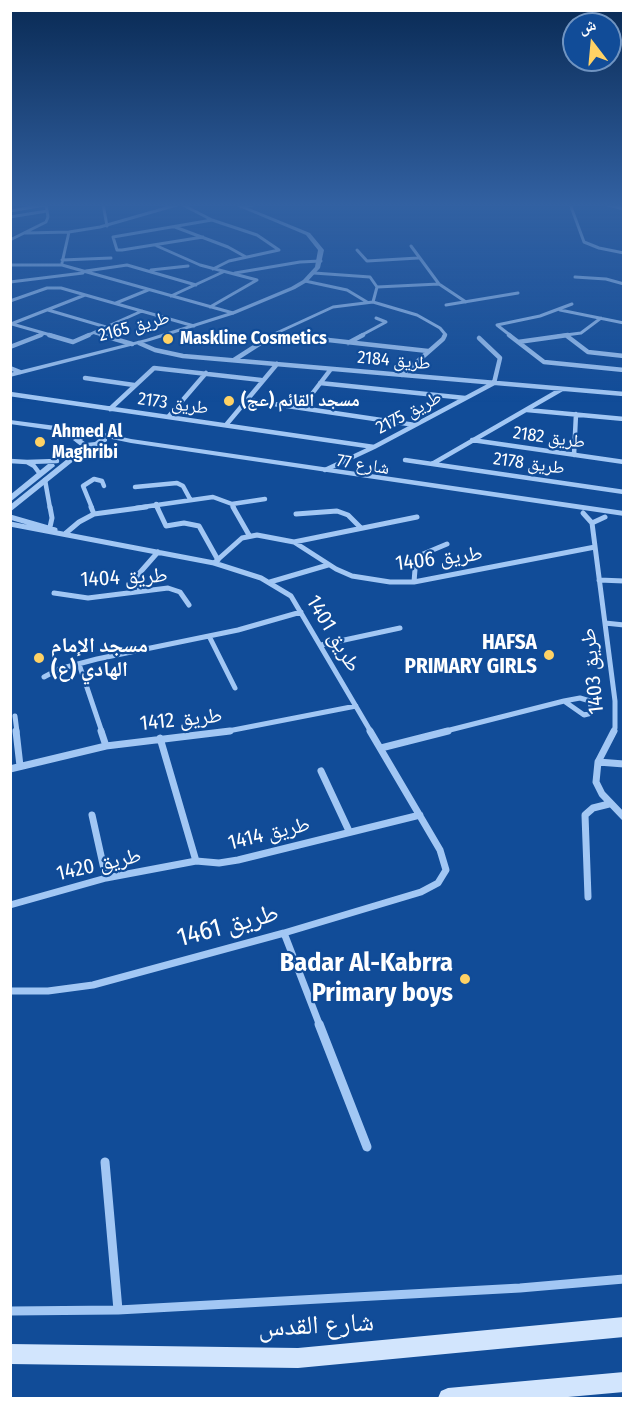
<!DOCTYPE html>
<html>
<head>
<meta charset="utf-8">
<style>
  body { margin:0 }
  #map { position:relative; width:634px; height:1409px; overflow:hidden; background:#114c98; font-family:"Fira Sans Condensed","Noto Naskh Arabic",sans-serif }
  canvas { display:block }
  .frame { position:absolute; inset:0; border:12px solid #fff; pointer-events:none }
  .north { position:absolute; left:562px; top:12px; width:60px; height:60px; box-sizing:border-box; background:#114c98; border:2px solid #7094c1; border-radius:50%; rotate:344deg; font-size:16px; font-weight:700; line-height:24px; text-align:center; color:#fff }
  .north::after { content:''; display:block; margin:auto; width:21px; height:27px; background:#ffd265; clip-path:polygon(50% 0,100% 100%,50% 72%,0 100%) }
</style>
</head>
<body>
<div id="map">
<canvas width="634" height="1409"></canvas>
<div class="frame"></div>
<div class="north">ش</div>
</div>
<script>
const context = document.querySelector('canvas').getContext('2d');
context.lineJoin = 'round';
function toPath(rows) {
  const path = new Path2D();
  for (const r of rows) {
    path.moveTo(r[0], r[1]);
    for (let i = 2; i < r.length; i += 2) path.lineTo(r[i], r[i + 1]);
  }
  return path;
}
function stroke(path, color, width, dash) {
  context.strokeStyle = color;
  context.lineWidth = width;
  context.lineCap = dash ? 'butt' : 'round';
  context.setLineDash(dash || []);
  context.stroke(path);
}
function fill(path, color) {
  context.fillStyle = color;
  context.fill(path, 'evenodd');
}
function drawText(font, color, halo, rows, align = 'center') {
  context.font = font + ' "Fira Sans Condensed","Noto Naskh Arabic",sans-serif';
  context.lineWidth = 4.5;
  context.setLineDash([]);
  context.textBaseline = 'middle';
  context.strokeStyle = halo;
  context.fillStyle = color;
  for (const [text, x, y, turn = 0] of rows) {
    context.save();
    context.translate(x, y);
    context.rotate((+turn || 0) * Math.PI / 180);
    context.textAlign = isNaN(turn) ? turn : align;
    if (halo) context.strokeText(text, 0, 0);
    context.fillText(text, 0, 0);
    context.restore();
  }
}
const minorFar4 = toPath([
  [103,204,107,226],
  [181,204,212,220,257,235,279,250],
  [570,204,584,242,599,248,624,253],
  [604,204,624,209],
  [10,205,13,204],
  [241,207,258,204],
  [10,211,45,205],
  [10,217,47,211],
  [175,227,228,247,246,257],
  [26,233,69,232,100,227,180,204],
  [203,237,122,250,117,250,113,237,212,220],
  [10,240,46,222,48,217,46,204],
  [157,246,200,265,257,280,210,307],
  [411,246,439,284,466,302],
  [357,250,367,261,418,258],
  [62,260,111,258],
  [62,263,69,232],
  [10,265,62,265,233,313],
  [213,269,229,261,279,250],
  [151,270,188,266],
  [86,271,127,265,196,285],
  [235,273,300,262,321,261],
  [314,273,370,277,377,287,373,302],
  [575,277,606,279,624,284],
  [305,281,347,290,367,302],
  [10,282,83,273],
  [377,287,439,284],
  [171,296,223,272],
  [10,301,47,288,61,288,194,326],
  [116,303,148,290],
  [446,305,518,293],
  [48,310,106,327],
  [560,310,624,323],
  [11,324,85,295],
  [12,324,54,336],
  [95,333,106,336],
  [275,334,296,336],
  [37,336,43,334],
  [86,336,142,311],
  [270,336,333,307,373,302,417,315,440,328,445,334,444,336],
  [360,336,386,322,376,318],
  [511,336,497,325,540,316,572,304],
  [558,336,581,333,601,318]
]);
const minorFar3 = toPath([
  [49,335,73,342,89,335],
  [101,335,132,344],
  [283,335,428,351],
  [509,335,544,362,624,370],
  [567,336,588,352,624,356],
  [518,342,568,335],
  [139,343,155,350,183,356,624,394],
  [348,343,363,335],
  [10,347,41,335],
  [234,360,273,335],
  [10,368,20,372],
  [402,375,443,339,445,335],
  [85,378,134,385],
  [320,383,465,398],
  [10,394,374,447],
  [247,400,415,425],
  [302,407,331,369],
  [110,409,154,368,261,380],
  [527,410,624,419],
  [169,416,206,373],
  [226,425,277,364],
  [472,440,624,462],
  [574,455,576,414],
  [405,460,624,492],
  [10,461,27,462],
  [432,464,562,389],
  [325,470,374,447,494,383,500,358,479,338],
  [40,474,34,466,27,462,57,461],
  [45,480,50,508],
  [135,487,177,483,183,486,190,499],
  [156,504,158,508],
  [232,504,265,499],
  [92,508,83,486,94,479,102,481,104,486],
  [136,508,213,497,232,504,234,508]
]);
const minorFar2 = toPath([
  [50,507,52,518,50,527],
  [91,507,94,514],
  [157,507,166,526,184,523,199,526,218,560],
  [233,507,249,535],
  [583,513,592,523,615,701,615,728,613,732],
  [296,514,337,511,348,515,361,528],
  [10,517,55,530],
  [592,523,605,517],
  [10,524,214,563,261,578,291,596,371,732],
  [66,533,79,522,94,514,146,507],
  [294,542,417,517],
  [214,563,242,538,257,535,294,542,336,569,352,576,390,582,414,582,595,547],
  [599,580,624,581],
  [270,582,328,565],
  [414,582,416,557,447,544],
  [140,591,136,577,158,552],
  [54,593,88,598,168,588,180,592,189,605],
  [605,623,624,625],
  [209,636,235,688],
  [321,645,400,628],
  [79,664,102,732],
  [44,677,59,669,97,659,238,630,301,612],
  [580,698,590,701,592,713,584,715,564,701,580,698],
  [15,716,17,732],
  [223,732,356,706],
  [442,732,564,701]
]);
const minorFar1 = toPath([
  [16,731,20,766],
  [101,731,106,746],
  [614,731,598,762,596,782,602,794,624,817],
  [160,738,196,861],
  [381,748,448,731],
  [598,762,624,764],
  [10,769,106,746,230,731],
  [321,771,349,831],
  [92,815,106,878],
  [588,897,585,815,593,808,609,804],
  [10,905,106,878,196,861,219,863,238,860,420,815],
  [284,933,320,1026],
  [10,991,48,991,93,985,284,933,421,892,438,883,446,870,440,850,370,731]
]);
const minor = toPath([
  [319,1024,367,1147],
  [105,1162,118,1310],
  [10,1311,118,1310,520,1288,624,1279]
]);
const tertiary = toPath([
  [232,204,239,204,310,233,324,250,320,268,307,282,295,289,235,314,150,341,10,377,10,373,146,339,231,312,291,287,303,280,315,267,318,250,306,235,232,204],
  [10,420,95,431,131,439,624,511,624,516,131,443,107,438,107,441,100,446,86,451,10,512,10,505,82,447,73,440,80,434,10,424,10,420],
  [95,435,100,438,95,442,86,443,82,440,85,437,95,435],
  [48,464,54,464,55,466,10,502,10,495,48,464]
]);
const secondary = toPath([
  [624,1317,624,1337,298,1368,10,1364,10,1344,298,1348,624,1317],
  [624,1372,624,1392,557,1398,438,1398,441,1391,448,1388,624,1372]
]);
const markers = [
  [168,339,6,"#ffd265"],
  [229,401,6,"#ffd265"],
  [40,442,6,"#ffd265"],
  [549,655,6,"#ffd265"],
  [39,658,6,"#ffd265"],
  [465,979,6,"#ffd265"]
];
const farStreetnames = [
  ["طريق 2165",134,327,-15],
  ["طريق 2184",394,361,5],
  ["طريق 2173",173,404,8],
  ["طريق 2175",409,413,-28],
  ["طريق 2182",549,438,8],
  ["طريق 2178",529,464,8],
  ["شارع 77",363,465,9]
];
const farPoinames = [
  ["Maskline Cosmetics",180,339],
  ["مسجد القائم (عج)",241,401],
  ["Ahmed Al",52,432],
  ["Maghribi",52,453]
];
const streetNames = [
  ["طريق 1406",439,559,-7],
  ["طريق 1404",124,578,-3],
  ["طريق 1401",333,634,59],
  ["طريق 1403",593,671,-96],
  ["طريق 1412",181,720,-6],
  ["طريق 1414",269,834,-14],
  ["طريق 1420",99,865,-13]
];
const poiNames = [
  ["HAFSA",537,643],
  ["PRIMARY GIRLS",537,667],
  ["مسجد الإمام",51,646,"left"],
  ["الهادي (ع)",51,670,"left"]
];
const nearStreetnames = [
  ["طريق 1461",228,926,-15],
  ["شارع القدس",316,1326,-3]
];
const nearPoinames = [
  ["Badar Al-Kabrra",453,964],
  ["Primary boys",453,994]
];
stroke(minorFar4, '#a2c7f4', 3);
stroke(minorFar3, '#a2c7f4', 4.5);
stroke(minorFar2, '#a2c7f4', 5);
stroke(minorFar1, '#a2c7f4', 7);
stroke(minor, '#a2c7f4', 9);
fill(tertiary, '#a2c7f4');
fill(secondary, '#d2e5fd');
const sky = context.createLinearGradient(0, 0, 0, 402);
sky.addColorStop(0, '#092a54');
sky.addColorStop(0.51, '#3261a2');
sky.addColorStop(1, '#3261a200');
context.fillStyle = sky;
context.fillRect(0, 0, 634, 402);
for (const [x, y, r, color] of markers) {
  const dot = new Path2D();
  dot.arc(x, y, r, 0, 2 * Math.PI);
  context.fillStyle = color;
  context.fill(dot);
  stroke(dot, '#114c98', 2);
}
drawText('18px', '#fff', '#114c98', farStreetnames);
drawText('bold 18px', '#fff', '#114c98', farPoinames, 'left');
drawText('21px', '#fff', '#114c98', streetNames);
drawText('bold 21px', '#fff', '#114c98', poiNames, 'right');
drawText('26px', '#fff', '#114c98', nearStreetnames);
drawText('bold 26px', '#fff', '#114c98', nearPoinames, 'right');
</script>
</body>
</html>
